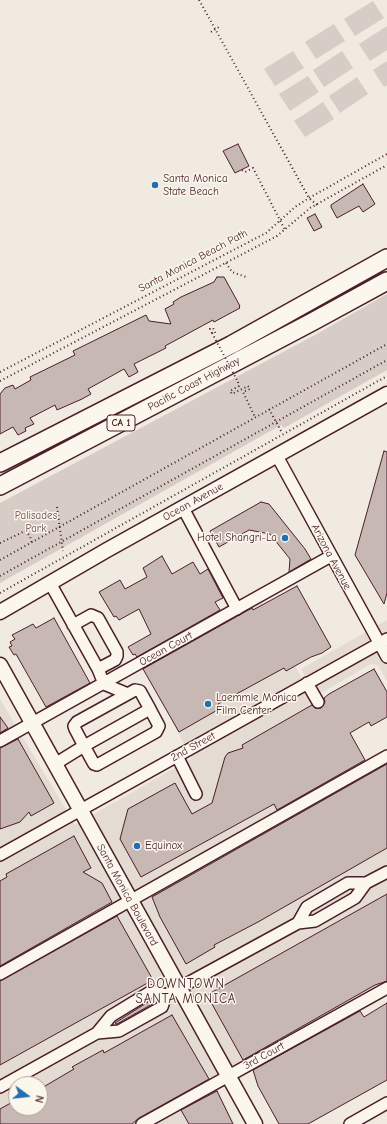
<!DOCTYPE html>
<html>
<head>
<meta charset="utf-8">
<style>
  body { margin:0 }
  #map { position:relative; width:387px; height:1124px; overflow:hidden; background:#f0eae0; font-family:"Comic Neue",sans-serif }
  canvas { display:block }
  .north { position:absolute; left:8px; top:1076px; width:40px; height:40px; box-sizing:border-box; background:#fbf7ec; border:1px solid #b4a19f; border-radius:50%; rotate:105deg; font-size:11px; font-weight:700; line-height:16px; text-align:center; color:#4a1f2b }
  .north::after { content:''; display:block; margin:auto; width:14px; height:18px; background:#1f6fb2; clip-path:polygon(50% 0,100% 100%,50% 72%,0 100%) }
</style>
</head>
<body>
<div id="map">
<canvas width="387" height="1124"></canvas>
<div class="north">N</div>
</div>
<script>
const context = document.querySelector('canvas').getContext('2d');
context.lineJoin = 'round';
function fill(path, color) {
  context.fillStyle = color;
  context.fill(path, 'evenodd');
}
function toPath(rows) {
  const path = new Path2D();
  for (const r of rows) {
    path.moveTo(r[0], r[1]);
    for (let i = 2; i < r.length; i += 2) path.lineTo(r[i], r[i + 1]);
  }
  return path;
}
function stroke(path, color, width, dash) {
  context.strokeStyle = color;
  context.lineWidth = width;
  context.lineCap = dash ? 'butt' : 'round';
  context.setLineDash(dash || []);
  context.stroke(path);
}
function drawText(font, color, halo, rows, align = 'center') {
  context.font = font + ' "Comic Neue",sans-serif';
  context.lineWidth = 3;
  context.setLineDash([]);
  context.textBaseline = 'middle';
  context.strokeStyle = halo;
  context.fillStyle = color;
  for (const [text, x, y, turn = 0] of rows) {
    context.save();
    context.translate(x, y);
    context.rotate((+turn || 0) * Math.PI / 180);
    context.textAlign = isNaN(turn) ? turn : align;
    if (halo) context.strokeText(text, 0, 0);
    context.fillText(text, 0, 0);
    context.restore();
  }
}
const built = toPath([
  [260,600,351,771,0,965,0,699,75,825,192,758,143,668],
  [387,620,387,681,378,665,371,664,316,696,301,669],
  [387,758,387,983,135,1124,0,1124,0,971],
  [16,1084,40,1084,40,1108,16,1108],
  [215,1086,235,1124,147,1124]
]);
const green = toPath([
  [373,1,384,18,355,36,344,19],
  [334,24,345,41,316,59,305,42],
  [387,26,387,50,370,61,359,44],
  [293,51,304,68,275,86,264,69],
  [342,51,353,68,324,87,313,70],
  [387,61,387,85,384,87,373,70],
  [308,76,319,92,290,111,279,94],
  [357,77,368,94,340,113,329,96],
  [323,102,334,119,305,137,294,121],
  [387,294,387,370,284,428,281,425,0,583,0,503,315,335]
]);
const building = toPath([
  [238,144,249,166,235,173,223,151,238,144],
  [363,184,375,204,363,212,359,206,337,218,331,207,331,205,363,184],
  [315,214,322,227,314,231,307,218,315,214],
  [217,277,224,277,240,306,239,307,240,308,214,322,213,320,165,346,166,348,134,364,138,372,129,377,124,369,88,389,91,394,82,399,57,410,55,405,30,418,34,424,25,428,26,431,18,435,13,427,0,434,0,394,5,388,13,385,15,389,31,380,30,377,75,355,73,351,146,315,149,321,171,324,165,309,174,304,173,302,181,297,214,282,217,277],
  [384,451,387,452,387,593,384,604,355,555,384,451],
  [261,502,269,504,305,549,311,559,289,572,290,559,270,534,249,530,219,547,210,531,261,502],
  [162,556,172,574,193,562,200,574,208,569,223,598,215,602,220,610,137,657,135,654,133,655,128,647,151,634,139,609,119,620,116,616,114,617,99,592,120,580,125,589,147,577,143,568,162,556],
  [297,586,331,647,322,653,311,657,286,671,284,668,218,704,221,708,179,732,143,669,252,608,253,610,297,586],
  [54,618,90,683,46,707,16,654,14,655,9,647,12,646,10,642,15,639,12,635,33,624,36,628,54,618],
  [374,669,387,692,387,717,371,726,369,722,350,733,365,760,277,810,274,804,141,877,120,839,128,809,175,783,192,814,212,803,225,757,228,753,243,748,242,745,312,705,315,708,321,708,325,702,324,698,329,694,374,669],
  [0,717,8,728,0,733,0,717],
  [18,739,54,803,31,816,29,812,20,822,0,829,0,748,18,739],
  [387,764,387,848,258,922,214,945,215,947,186,964,160,917,152,897,387,764],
  [74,836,91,868,83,872,102,883,112,902,0,966,0,881,7,877,6,874,74,836],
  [387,894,387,981,375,985,243,1060,207,995,387,894],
  [117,916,153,980,0,1065,0,981,117,916],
  [151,1000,154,1003,117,1024,115,1023,151,1000],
  [387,1003,387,1080,308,1124,279,1124,258,1086,253,1070,360,1011,364,1017,387,1003],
  [172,1015,209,1079,139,1118,132,1124,0,1124,0,1109,16,1100,16,1108,40,1108,40,1089,74,1069,72,1067,81,1062,103,1050,104,1053,172,1015],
  [217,1091,233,1124,189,1124,181,1110,217,1091]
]);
const path = toPath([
  [211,32,219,27],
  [242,170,245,172,253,168,285,230],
  [226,263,232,272,246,277],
  [212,333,210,329,213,328,216,334],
  [0,372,266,233,295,207,309,198,387,154],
  [0,381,277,236,310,208,387,165],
  [238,382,239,386,230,391,232,394,248,386,250,389,243,392,255,417],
  [269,409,281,431],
  [57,507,63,551],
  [0,543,25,531,30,536,32,543],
  [0,560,387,344],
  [0,576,387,360],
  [0,593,387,376]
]);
const minor = toPath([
  [277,456,387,657],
  [183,508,237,609],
  [50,583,98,669,104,684,128,694],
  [73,625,91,615,98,618,117,652,117,656,115,660,98,669],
  [307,683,318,702],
  [0,741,331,556],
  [177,756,196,794],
  [55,764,84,746,150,709,159,726,156,732,97,765,94,764,84,746,75,729,74,726,77,722,135,690,140,691,150,709],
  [0,855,387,639],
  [298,923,307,907,348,883,366,883],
  [0,974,387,756],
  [97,1033,111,1016,152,991,166,995],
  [0,1087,97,1033,119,1031,162,1007,166,995,298,923,315,921,355,898,366,883,387,872],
  [142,1124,387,988],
  [350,1124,387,1103]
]);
const major = toPath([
  [0,612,107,550,387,394],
  [0,665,255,1124]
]);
const highway = toPath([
  [0,463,231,345,387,258],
  [0,486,312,322,387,281]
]);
const pathBridge = toPath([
  [199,0,309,198,317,205],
  [212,333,238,382]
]);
const markers = [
  [155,185,4,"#1f6fb2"],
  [285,538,4,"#1f6fb2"],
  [208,704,4,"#1f6fb2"],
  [137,846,4,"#1f6fb2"]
];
const shields = [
  [121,423,28]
];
const shieldNames = [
  ["CA 1",121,423]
];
const poiNames = [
  ["Santa Monica",163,179],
  ["State Beach",163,192],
  ["Hotel Shangri-La",277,538,"right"],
  ["Laemmle Monica",216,698],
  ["Film Center",216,711],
  ["Equinox",145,846]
];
const streetNames = [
  ["Santa Monica Beach Path",193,261,-28],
  ["Pacific Coast Highway",194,384,-28],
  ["Ocean Avenue",193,502,-29],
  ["Arizona Avenue",331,557,62],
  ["Ocean Court",166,649,-29],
  ["2nd Street",193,747,-29],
  ["Santa Monica Boulevard",127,895,61],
  ["3rd Court",264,1056,-29]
];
const parkNames = [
  ["Palisades",36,516],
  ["Park",36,529]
];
const quarterNames = [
  ["DOWNTOWN",186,984],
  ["SANTA MONICA",186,999]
];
fill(built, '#e4dbd2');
fill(green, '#d8ccc6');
fill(building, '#c8b8b3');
stroke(building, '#4a1f2b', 1);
stroke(minor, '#4a1f2b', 14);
stroke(major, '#4a1f2b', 17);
stroke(highway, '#4a1f2b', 20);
stroke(path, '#4a1f2b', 2, [1, 3]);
stroke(minor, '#fbf7ec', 11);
stroke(major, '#fbf7ec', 14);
stroke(highway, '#fbf7ec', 17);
stroke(pathBridge, '#4a1f2b', 2, [1, 3]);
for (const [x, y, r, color] of markers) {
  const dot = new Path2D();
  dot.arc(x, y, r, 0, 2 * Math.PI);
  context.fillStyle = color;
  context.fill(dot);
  stroke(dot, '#fbf7ec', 1.5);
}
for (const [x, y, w] of shields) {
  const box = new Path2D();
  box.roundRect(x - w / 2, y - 8, w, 16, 3);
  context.fillStyle = '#fbf7ec';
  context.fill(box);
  stroke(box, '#4a1f2b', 1);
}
drawText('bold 10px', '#4a1f2b', null, shieldNames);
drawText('11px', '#4a1f2b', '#fbf7ec', poiNames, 'left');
drawText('11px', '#4a1f2b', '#fbf7ec', streetNames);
drawText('11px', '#6e4a52', '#fbf7ec', parkNames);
context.letterSpacing = '1px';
drawText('13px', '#4a1f2b', '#fbf7ec', quarterNames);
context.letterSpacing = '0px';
</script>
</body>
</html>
